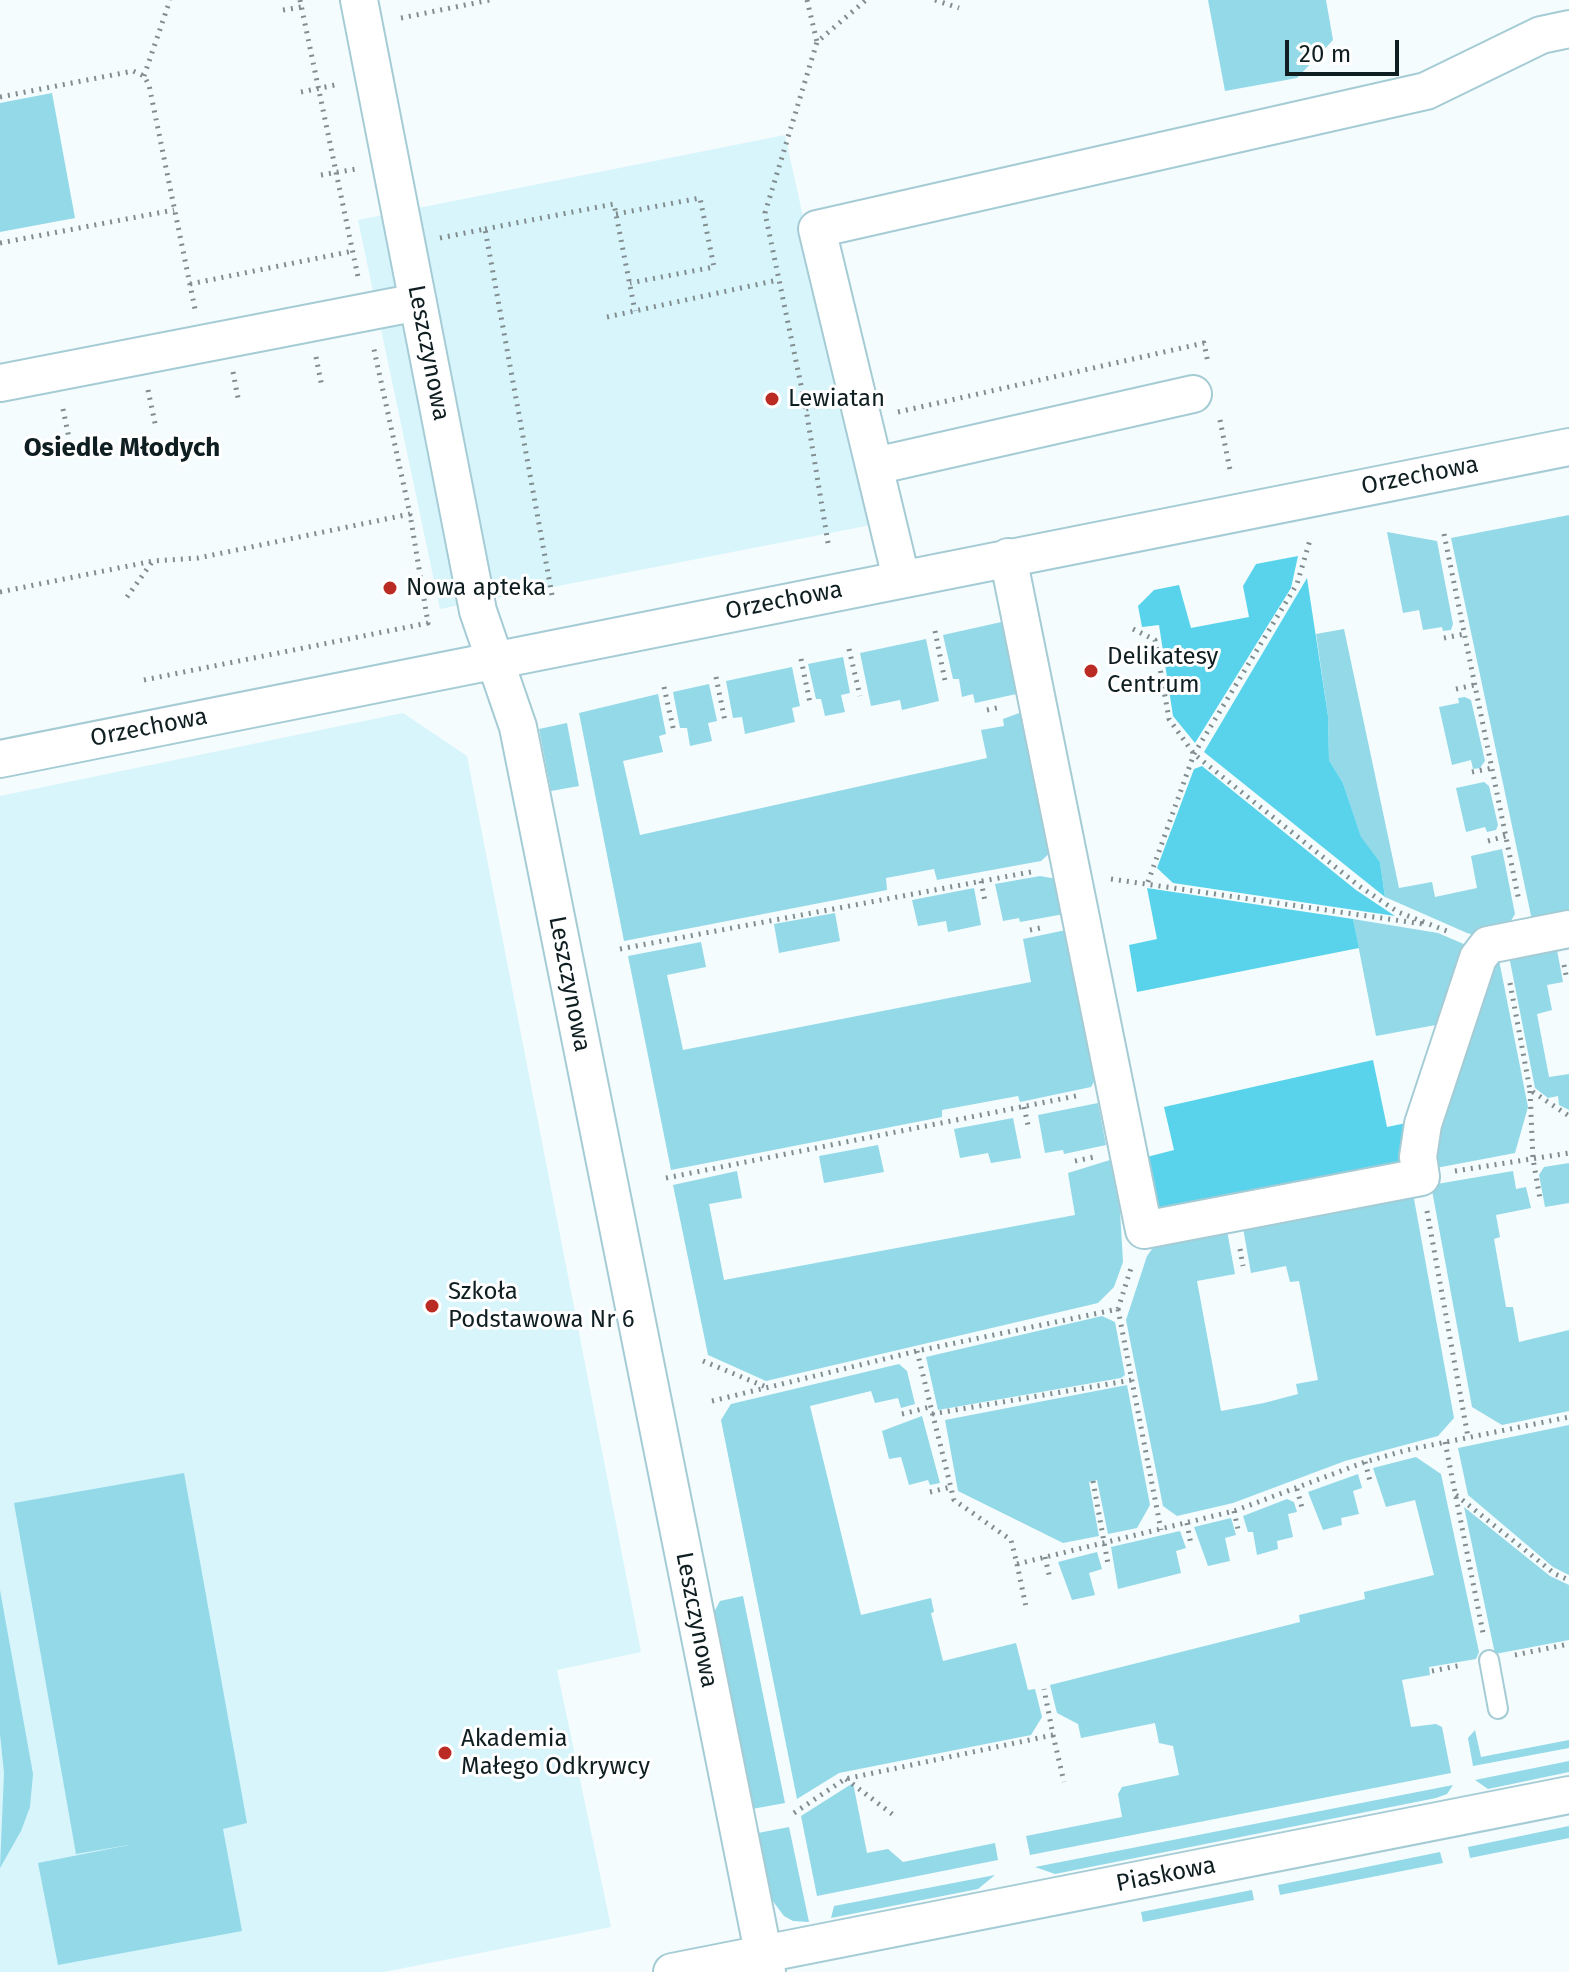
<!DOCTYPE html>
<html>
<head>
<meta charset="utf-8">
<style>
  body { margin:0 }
  #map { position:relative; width:1569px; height:1972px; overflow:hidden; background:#f4fcfd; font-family:"Fira Sans",sans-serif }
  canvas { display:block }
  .scale { position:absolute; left:1285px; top:40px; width:114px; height:36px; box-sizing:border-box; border:4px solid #0f1e21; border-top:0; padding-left:10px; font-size:24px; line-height:28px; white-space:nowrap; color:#0f1e21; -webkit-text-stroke:6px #fff; paint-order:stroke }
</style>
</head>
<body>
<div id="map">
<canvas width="1569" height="1972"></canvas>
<div class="scale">20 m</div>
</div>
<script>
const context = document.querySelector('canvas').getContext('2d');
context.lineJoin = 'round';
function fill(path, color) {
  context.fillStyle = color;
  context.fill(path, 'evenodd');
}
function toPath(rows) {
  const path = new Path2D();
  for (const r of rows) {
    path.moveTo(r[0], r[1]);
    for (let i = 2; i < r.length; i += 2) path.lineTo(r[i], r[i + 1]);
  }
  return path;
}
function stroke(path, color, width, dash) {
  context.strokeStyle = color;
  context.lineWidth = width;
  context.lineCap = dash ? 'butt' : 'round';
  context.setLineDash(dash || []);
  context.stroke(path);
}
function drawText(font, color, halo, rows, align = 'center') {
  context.font = font + ' "Fira Sans",sans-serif';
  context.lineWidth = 6;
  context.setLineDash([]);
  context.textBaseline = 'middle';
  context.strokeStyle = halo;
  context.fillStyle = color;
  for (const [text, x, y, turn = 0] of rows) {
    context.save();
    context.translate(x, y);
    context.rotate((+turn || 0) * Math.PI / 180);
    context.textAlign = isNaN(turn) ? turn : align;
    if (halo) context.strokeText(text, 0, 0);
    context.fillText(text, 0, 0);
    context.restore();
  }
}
const built = toPath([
  [785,135,871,525,440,609,358,220],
  [403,713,467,756,641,1652,557,1670,611,1927,384,1972,0,1972,0,796]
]);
const green = toPath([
  [1208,0,1326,0,1333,40,1297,78,1225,91],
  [52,93,75,218,0,232,0,103],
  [1569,515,1569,917,1533,925,1451,538],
  [1387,532,1437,541,1453,624,1451,630,1443,631,1442,627,1423,630,1419,610,1403,613],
  [1006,621,1021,693,975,703,973,694,962,697,959,679,953,679,943,635],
  [1344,629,1399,888,1432,882,1435,897,1477,888,1471,856,1502,849,1515,914,1505,931,1482,937,1467,933,1385,897,1380,862,1361,838,1343,783,1329,760,1328,716,1316,634],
  [926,639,939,701,902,710,900,700,871,706,860,653],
  [843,657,850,693,841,695,845,712,825,716,821,699,816,699,808,664],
  [792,667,800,706,792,708,795,722,745,734,742,717,733,718,726,681],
  [709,684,717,721,708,723,712,741,690,746,687,728,680,728,673,692],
  [658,694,666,734,659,736,663,752,623,761,640,835,987,758,981,730,1004,726,1003,719,1022,712,1051,852,1041,861,937,880,934,869,886,878,887,890,624,941,579,713],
  [1465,697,1471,700,1485,761,1480,768,1473,769,1471,760,1452,765,1439,707,1459,703,1458,698],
  [567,723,579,786,551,791,539,729],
  [1484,782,1489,786,1498,825,1496,830,1487,832,1485,827,1466,832,1456,788],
  [1040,876,1057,879,1064,914,1020,922,1019,918,1003,921,995,884],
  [974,888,981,925,948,932,946,921,918,926,912,900],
  [835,913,840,941,779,953,774,924],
  [1353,919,1438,933,1466,945,1441,1024,1376,1036],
  [1066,930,1095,1080,1091,1087,1020,1102,1018,1096,942,1110,942,1117,671,1170,628,956,701,942,706,967,667,975,683,1050,1031,982,1023,939],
  [1546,944,1557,950,1563,982,1547,985,1552,1010,1537,1014,1549,1077,1569,1074,1569,1110,1559,1105,1558,1096,1548,1098,1535,1088,1509,956],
  [1499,960,1528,1107,1515,1153,1436,1168,1432,1146,1481,979],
  [1098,1103,1106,1145,1064,1154,1063,1150,1045,1153,1038,1115],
  [1013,1118,1021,1158,991,1163,988,1153,960,1158,954,1129],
  [878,1145,884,1172,824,1183,819,1156],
  [1110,1160,1120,1210,1123,1262,1114,1287,1098,1303,766,1381,708,1355,673,1185,737,1171,742,1198,709,1204,724,1280,1075,1215,1068,1173],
  [1569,1163,1569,1203,1545,1207,1539,1175,1544,1167],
  [1513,1171,1516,1189,1526,1187,1531,1208,1496,1215,1500,1237,1494,1239,1506,1307,1513,1307,1519,1342,1569,1330,1569,1411,1502,1425,1472,1407,1431,1185],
  [1412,1188,1454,1418,1438,1436,1345,1461,1233,1503,1177,1516,1163,1506,1126,1320,1147,1256,1155,1245,1226,1225,1235,1274,1197,1281,1221,1411,1264,1403,1298,1394,1296,1384,1318,1380,1299,1281,1290,1282,1286,1266,1251,1273,1242,1222],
  [1102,1316,1115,1322,1125,1375,1121,1378,938,1410,926,1357],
  [899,1364,907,1371,915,1404,901,1408,898,1398,875,1403,871,1391,810,1406,861,1615,931,1598,934,1612,931,1613,943,1661,1016,1643,1028,1690,1035,1689,1042,1717,1031,1735,839,1773,797,1799,721,1420,731,1404],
  [1127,1385,1150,1505,1137,1528,1108,1534,1097,1480,1089,1482,1099,1536,1063,1543,958,1491,945,1420],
  [922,1416,940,1483,930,1485,928,1480,909,1485,901,1457,889,1459,882,1431],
  [1569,1425,1569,1575,1553,1567,1468,1495,1458,1448],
  [1416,1457,1441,1474,1479,1652,1476,1659,1429,1667,1430,1675,1402,1680,1411,1727,1436,1724,1442,1727,1451,1773,1030,1855,1026,1836,1122,1817,1118,1794,1122,1787,1179,1775,1173,1746,1159,1743,1155,1723,1081,1738,1078,1724,1057,1713,1050,1685,1300,1622,1299,1615,1365,1599,1364,1592,1434,1575,1415,1500,1386,1507,1373,1468],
  [184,1473,247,1823,223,1829,242,1931,58,1965,38,1863,134,1844,76,1854,14,1503],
  [1358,1474,1362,1488,1353,1491,1359,1514,1341,1518,1342,1525,1323,1530,1308,1492],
  [1287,1499,1294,1502,1297,1512,1288,1514,1293,1537,1277,1541,1278,1549,1257,1555,1253,1532,1248,1532,1243,1516],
  [1464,1507,1550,1576,1569,1585,1569,1640,1495,1654],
  [1231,1518,1236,1535,1225,1538,1230,1561,1208,1566,1194,1527],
  [1180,1531,1186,1548,1176,1551,1181,1573,1118,1589,1111,1547],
  [1097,1552,1102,1569,1089,1573,1095,1595,1072,1600,1058,1562],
  [0,1590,33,1774,30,1807,21,1831,0,1868,4,1773,0,1734],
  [743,1596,785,1803,752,1809,712,1616,720,1601],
  [1475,1730,1481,1757,1569,1740,1569,1748,1473,1766,1468,1738],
  [1569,1761,1569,1772,1488,1789,1475,1780],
  [853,1783,867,1853,888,1849,903,1862,995,1843,998,1860,817,1896,801,1816],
  [1453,1785,1447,1794,1436,1798,1055,1874,1035,1867],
  [1569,1826,1569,1838,1470,1858,1468,1847],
  [789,1827,809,1922,793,1921,784,1916,769,1896,758,1833],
  [1440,1852,1443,1863,1280,1895,1278,1885],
  [995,1875,978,1889,831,1918,834,1906],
  [1252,1890,1254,1900,1143,1922,1141,1912]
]);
const forest = toPath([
  [1298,556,1291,588,1195,743,1173,716,1159,625,1142,627,1138,606,1154,590,1179,585,1191,628,1249,617,1243,586,1256,564],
  [1307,578,1328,716,1329,760,1343,783,1361,837,1380,862,1385,897,1204,752],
  [1202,766,1356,890,1395,916,1173,883,1157,868,1194,769],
  [1147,888,1353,919,1359,948,1137,992,1129,945,1157,939],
  [1373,1060,1387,1127,1416,1121,1407,1167,1152,1211,1139,1159,1174,1150,1164,1107]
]);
const path = toPath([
  [300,0,358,277],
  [807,0,817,42],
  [935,0,959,8],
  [283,10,301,7],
  [401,18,490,0],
  [144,76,170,0],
  [301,92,340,84],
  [0,97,133,71,144,76,149,85,195,309],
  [321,175,356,169],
  [616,214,700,198,714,267,630,283],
  [485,229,614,204,635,311],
  [440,238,485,229,552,595],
  [0,243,174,210],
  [190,284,353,251],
  [607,317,778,280],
  [316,357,322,387],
  [233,372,239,403],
  [148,390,156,428],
  [63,409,70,443],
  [806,409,824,404],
  [898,412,1204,343,1208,363],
  [1220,420,1230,470],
  [1444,534,1519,901],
  [828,543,806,409,765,213,817,42,866,0],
  [0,592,153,561,198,558,410,514,373,345],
  [127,597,152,562],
  [1133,629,1155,640,1169,719,1194,754,1359,886,1398,912,1452,933],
  [935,631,945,681],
  [1444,638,1464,634],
  [849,649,860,696],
  [801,659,810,703],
  [716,677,725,721],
  [144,680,428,623,410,514],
  [664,687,674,732],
  [1456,689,1474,685],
  [987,710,1001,707],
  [1472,772,1492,768],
  [1488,841,1506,836],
  [1111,879,1423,924],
  [981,881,985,901],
  [1148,882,1194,754,1297,584,1310,540],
  [1030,930,1045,927],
  [620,949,1036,871],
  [1564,965,1567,980],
  [1510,983,1530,1090,1569,1116],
  [1530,1091,1533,1159,1540,1199],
  [1024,1107,1029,1130],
  [1075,1161,1094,1157],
  [1455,1171,1569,1153],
  [666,1178,1081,1095],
  [1427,1211,1468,1437],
  [1240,1249,1243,1266],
  [1118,1309,1161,1530],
  [917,1351,954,1500,1011,1540,1017,1564,1234,1511,1365,1462,1407,1450,1569,1417],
  [703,1361,766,1387],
  [712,1401,917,1351,1118,1309,1132,1265],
  [902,1414,930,1407],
  [932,1414,1132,1380],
  [1445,1442,1483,1633],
  [1365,1462,1371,1485],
  [1093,1481,1108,1564],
  [1297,1489,1302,1508],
  [930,1492,951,1487],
  [1456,1495,1555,1574,1569,1580],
  [1234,1511,1239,1534],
  [1187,1523,1191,1545],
  [1045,1557,1050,1579],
  [1017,1564,1026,1607],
  [1515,1655,1569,1644],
  [1432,1671,1462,1665],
  [1053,1735,1064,1782],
  [846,1779,896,1817],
  [794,1813,845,1779,1053,1735,1044,1689]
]);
const lane = toPath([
  [1489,1660,1498,1709]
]);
const street = toPath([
  [359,0,478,611,518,727,767,1972],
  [0,383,418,302],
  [875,466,1193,394],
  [1008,557,1144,1230,1421,1177,1418,1157,1423,1124,1478,958,1488,945,1569,929],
  [901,578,817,229,1426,91,1541,35,1569,29],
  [0,759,1569,447],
  [672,1972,1569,1795]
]);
const markers = [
  [772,399,8,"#ba2b24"],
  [390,588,8,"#ba2b24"],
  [1091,671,8,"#ba2b24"],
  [432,1306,8,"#ba2b24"],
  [445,1753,8,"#ba2b24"]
];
const streetNames = [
  ["Leszczynowa",428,353,79],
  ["Orzechowa",1420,476,-11],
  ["Orzechowa",784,601,-11],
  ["Orzechowa",149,728,-11],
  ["Leszczynowa",569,984,79],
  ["Leszczynowa",696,1620,79],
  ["Piaskowa",1166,1875,-11]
];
const poiNames = [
  ["Lewiatan",788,399],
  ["Nowa apteka",406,588],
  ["Delikatesy",1107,657],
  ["Centrum",1107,685],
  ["Szkoła",448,1292],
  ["Podstawowa Nr 6",448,1320],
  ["Akademia",461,1739],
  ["Małego Odkrywcy",461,1767]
];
const neighbourhoodNames = [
  ["Osiedle Młodych",122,449]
];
fill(built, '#d8f5fc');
fill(green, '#93d9e8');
fill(forest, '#59d3ec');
stroke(lane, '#a5ccd5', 22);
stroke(street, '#a5ccd5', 40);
stroke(path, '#828d8f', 5, [2, 6]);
stroke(lane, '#fff', 18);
stroke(street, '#fff', 36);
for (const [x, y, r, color] of markers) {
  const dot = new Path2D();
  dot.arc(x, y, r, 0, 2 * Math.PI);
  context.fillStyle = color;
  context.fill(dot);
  stroke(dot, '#fff', 3);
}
drawText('24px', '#0f1e21', '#fff', streetNames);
drawText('24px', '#0f1e21', '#fff', poiNames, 'left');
drawText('bold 26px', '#0f1e21', '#fff', neighbourhoodNames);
</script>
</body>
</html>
